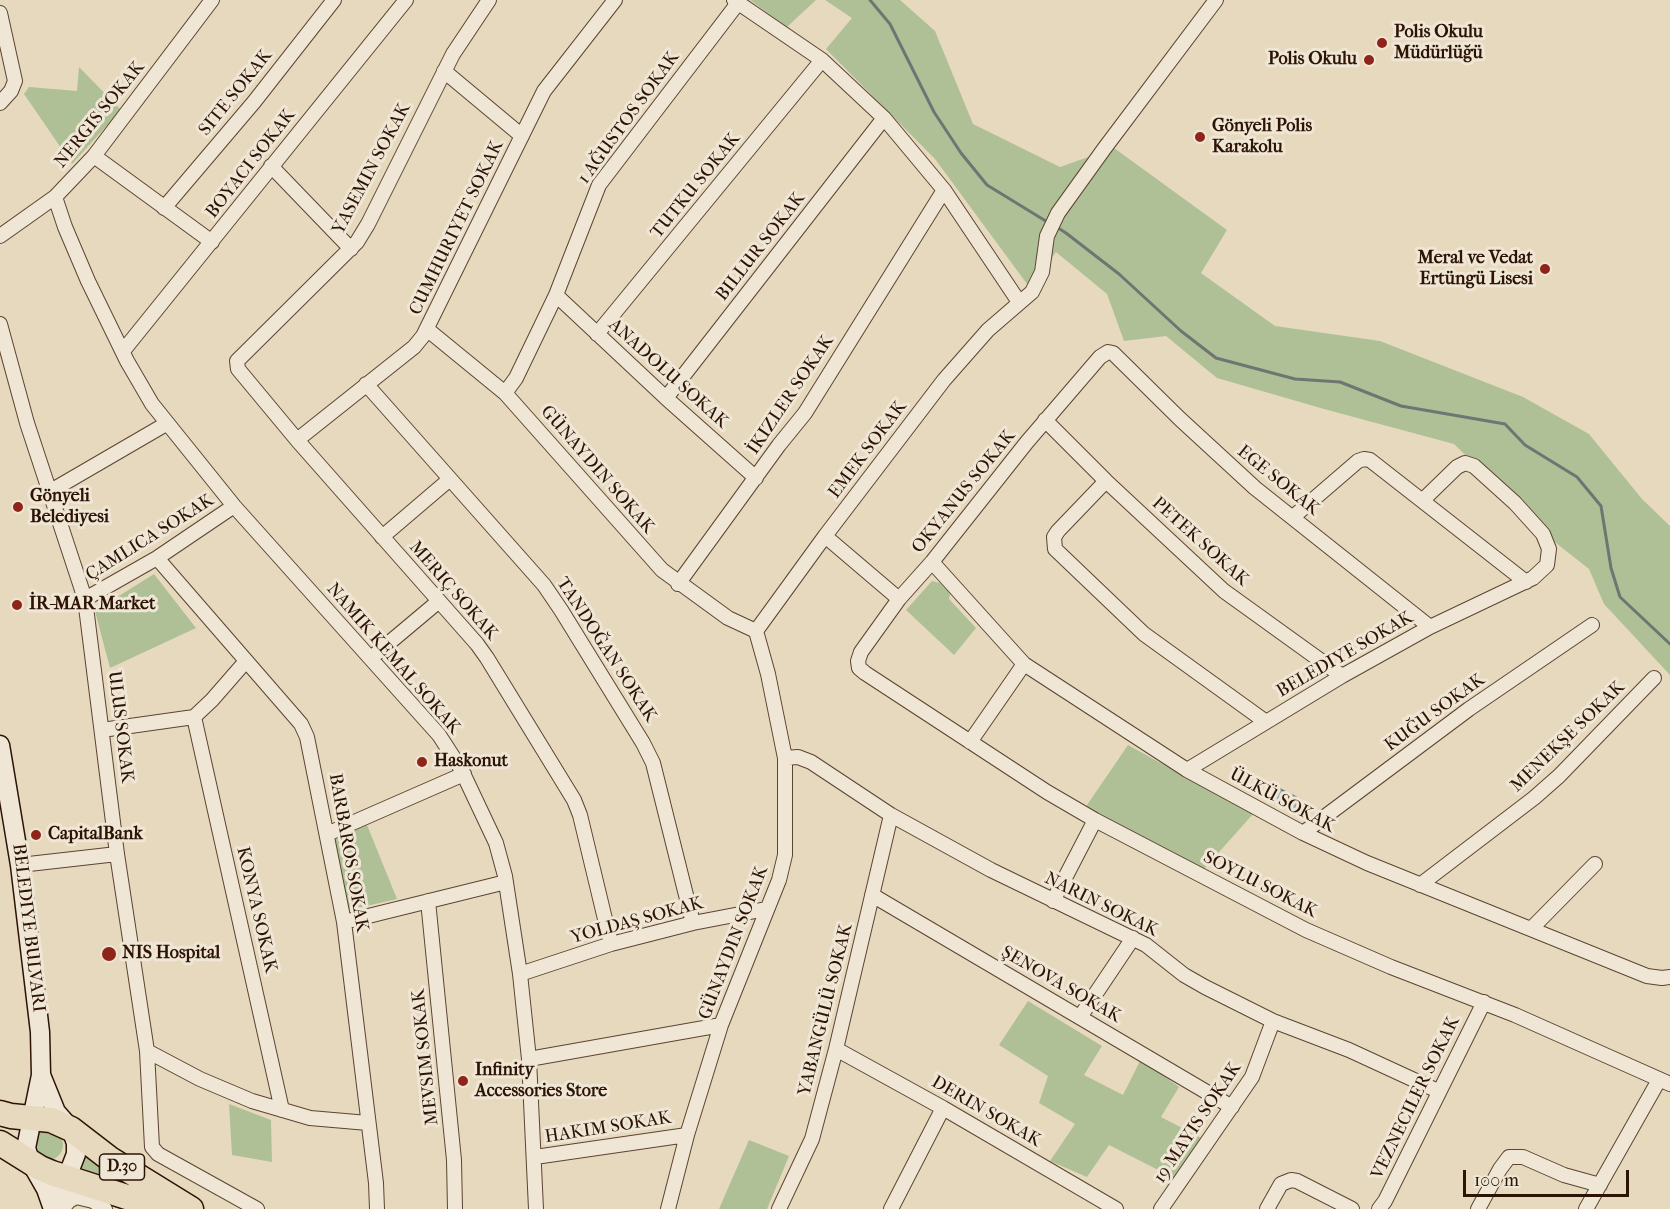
<!DOCTYPE html>
<html>
<head>
<meta charset="utf-8">
<style>
  body { margin:0 }
  #map { position:relative; width:1670px; height:1209px; overflow:hidden; background:#e7d9be; font-family:"IM FELL French Canon",serif }
  canvas { display:block }
  .scale { position:absolute; left:1463px; top:1170px; width:166px; height:27px; box-sizing:border-box; border:3px solid #2c1304; border-top:0; padding-left:8px; font-size:18px; line-height:21px; white-space:nowrap; color:#2c1304; -webkit-text-stroke:4px #efe6d5; paint-order:stroke }
</style>
</head>
<body>
<div id="map">
<canvas width="1670" height="1209"></canvas>
<div class="scale">100 m</div>
</div>
<script>
const context = document.querySelector('canvas').getContext('2d');
context.lineJoin = 'round';
function fill(path, color) {
  context.fillStyle = color;
  context.fill(path, 'evenodd');
}
function toPath(rows) {
  const path = new Path2D();
  for (const r of rows) {
    if (r.length === 3) {
      path.moveTo(r[0] + r[2], r[1]);
      path.arc(r[0], r[1], r[2], 0, 2 * Math.PI);
      continue;
    }
    path.moveTo(r[0], r[1]);
    for (let i = 2; i < r.length; i += 2) path.lineTo(r[i], r[i + 1]);
  }
  return path;
}
function stroke(path, color, width, dash) {
  context.strokeStyle = color;
  context.lineWidth = width;
  context.lineCap = dash ? 'butt' : 'round';
  context.setLineDash(dash || []);
  context.stroke(path);
}
function drawText(font, color, halo, rows, align = 'center') {
  context.font = font + ' "IM FELL French Canon",serif';
  context.lineWidth = 6;
  context.setLineDash([]);
  context.textBaseline = 'middle';
  context.strokeStyle = halo;
  context.fillStyle = color;
  for (const [text, x, y, turn = 0] of rows) {
    context.save();
    context.translate(x, y);
    context.rotate((+turn || 0) * Math.PI / 180);
    context.textAlign = isNaN(turn) ? turn : align;
    if (halo) context.strokeText(text, 0, 0);
    context.fillText(text, 0, 0);
    context.restore();
  }
}
const green = toPath([
  [750,0,816,0,787,27],
  [825,0,900,0,935,31,973,124,1060,167,1114,148,1227,230,1201,273,1275,326,1380,341,1523,397,1589,434,1642,499,1670,526,1670,675,1604,604,1589,569,1556,543,1454,444,1324,409,1217,378,1166,336,1124,341,1107,294,1056,252,1030,288,935,159,826,49,852,18],
  [79,67,121,110,72,164,24,94,29,87,77,91],
  [154,574,196,628,110,668,95,611],
  [932,581,940,583,950,594,949,599,976,628,954,655,906,610],
  [1128,745,1253,814,1204,869,1085,808],
  [367,825,397,899,349,910,334,839],
  [1028,1001,1102,1046,1084,1075,1123,1095,1141,1059,1179,1087,1161,1117,1203,1139,1174,1178,1109,1145,1087,1177,1050,1161,1075,1124,1039,1103,1048,1076,999,1045],
  [229,1104,271,1120,272,1162,232,1155],
  [48,1145,15],
  [749,1140,789,1156,767,1209,719,1209],
  [80,1147,181,1209,73,1171]
]);
const water = toPath([
  [1276,787,1300,799,1293,812,1270,800,1270,793,1276,787]
]);
const stream = toPath([
  [870,0,890,24,934,112,961,153,987,185,1049,223],
  [1055,226,1066,233,1119,274,1181,331,1216,358,1295,379,1340,382,1401,406,1505,424,1525,445,1577,477,1601,506,1611,568,1620,597,1670,644]
]);
const street = toPath([
  [489,0,453,54,368,224,357,242,237,361,238,369,297,440,477,644,487,658,574,800,580,815,611,944],
  [734,0,822,60,884,118,944,190,1019,302],
  [0,13,15,81,11,91,0,103],
  [444,71,522,136],
  [94,156,212,242],
  [271,166,351,249],
  [55,197,65,227,88,281,127,361,152,404,234,506,439,735,461,769,496,843,505,876,520,974,529,1059,536,1209],
  [164,208,254,102,334,0],
  [0,236,55,197,94,156,212,0],
  [556,295,666,398,756,478],
  [0,324,27,423,85,599,117,854,147,1051,152,1147,158,1154,257,1209],
  [428,330,505,393,662,570,728,618,756,631],
  [597,334,822,60],
  [123,351,406,0],
  [366,384,544,585,561,610,643,743,653,763,693,923],
  [505,393,516,378,556,295,599,185,738,3],
  [666,398,884,118],
  [1045,420,1106,481,1224,591,1342,676],
  [297,440,414,347,423,336,544,91,615,0],
  [1106,481,1058,531,1054,537,1055,549,1144,634,1266,722],
  [49,492,166,424],
  [1293,517,1358,461,1364,459,1370,460,1526,582],
  [825,536,899,599],
  [382,537,450,479],
  [157,558,301,724,307,737,344,922,376,1183,377,1209],
  [932,562,1024,664,1187,770,1303,833,1367,863,1647,976,1662,978,1670,977],
  [678,584,779,445,805,413,944,190],
  [85,599,157,558,234,506],
  [1430,627,1255,488,1180,419,1113,353,1108,352,1100,357,1027,442,932,562,899,599,861,652,858,661,859,668,865,673,1047,792,1095,820,1306,930,1391,967,1515,1015,1670,1084],
  [756,631,825,536,944,380,988,330,1032,292,1042,272,1047,236,1058,213,1104,149,1216,0],
  [371,658,439,601],
  [194,717,282,1110],
  [102,730,194,717,212,700,246,661],
  [970,742,1024,664],
  [785,758,798,757,811,762,891,815,991,870,1146,945,1184,975,1205,987,1273,1021,1349,1050,1438,1091],
  [1187,770,1342,676,1430,627,1533,578,1547,565,1549,549,1543,534,1515,503,1474,466,1465,463,1457,467,1423,500],
  [1303,833,1469,709,1592,625],
  [327,834,464,774],
  [20,865,117,854],
  [1420,885,1534,798,1559,776,1654,678],
  [872,895,1232,1107],
  [428,901,454,1160,455,1209],
  [1053,901,1095,820],
  [344,922,506,882],
  [1531,929,1595,864],
  [520,974,611,944,693,923,766,909],
  [1080,1017,1133,938],
  [836,1049,943,1108,1116,1209],
  [147,1051,200,1079,252,1101,310,1118,368,1123],
  [529,1059,721,1025],
  [535,1157,687,1135],
  [62,1209,69,1201,76,1197,93,1201,105,1209],
  [668,1209,687,1135,721,1025,779,880,785,855,785,758,768,674,756,631],
  [779,1209,812,1139,836,1049,891,815],
  [891,1209,943,1108],
  [1161,1209,1252,1077,1273,1021],
  [1267,1209,1281,1184,1291,1180,1297,1181,1352,1209],
  [1379,1209,1385,1201,1484,1002],
  [1478,1209,1500,1169,1509,1157,1523,1157,1564,1175,1600,1185],
  [1586,1209,1659,1080]
]);
const secondary = toPath([
  [0,745,20,865,40,1032,41,1075,26,1148,30,1161,46,1189,53,1209],
  [41,1075,56,1112,71,1129,76,1143,76,1154,71,1167,65,1177,60,1209]
]);
const highway = toPath([
  [0,1113,11,1116,51,1120,71,1129,110,1159,191,1209],
  [0,1143,40,1168,52,1173,136,1200,159,1209]
]);
const markers = [
  [1382,43,6,"#8f2418"],
  [1369,60,6,"#8f2418"],
  [1200,137,6,"#8f2418"],
  [1545,269,6,"#8f2418"],
  [18,507,6,"#8f2418"],
  [17,605,6,"#8f2418"],
  [422,762,6,"#8f2418"],
  [36,835,6,"#8f2418"],
  [109,954,8,"#8f2418"],
  [463,1081,6,"#8f2418"]
];
const shields = [
  [122,1167,45]
];
const shieldNames = [
  ["D.30",122,1167]
];
const poiNames = [
  ["Polis Okulu",1394,33],
  ["Müdürlüğü",1394,54],
  ["Polis Okulu",1357,60,"right"],
  ["Gönyeli Polis",1212,127],
  ["Karakolu",1212,148],
  ["Meral ve Vedat",1533,259,"right"],
  ["Ertüngü Lisesi",1533,280,"right"],
  ["Gönyeli",30,497],
  ["Belediyesi",30,518],
  ["İR-MAR Market",29,605],
  ["Haskonut",434,762],
  ["CapitalBank",48,835],
  ["NIS Hospital",122,954],
  ["Infinity",475,1071],
  ["Accessories Store",475,1092]
];
const streetNames = [
  ["SITE SOKAK",236,93,-51],
  ["NERGIS SOKAK",100,115,-51],
  ["1 AĞUSTOS SOKAK",629,118,-54],
  ["BOYACI SOKAK",251,164,-52],
  ["YASEMIN SOKAK",372,169,-62],
  ["TUTKU SOKAK",696,186,-51],
  ["CUMHURIYET SOKAK",457,228,-64],
  ["BILLUR SOKAK",761,247,-52],
  ["ANADOLU SOKAK",668,374,42],
  ["İKIZLER SOKAK",791,395,-56],
  ["EMEK SOKAK",868,450,-53],
  ["GÜNAYDIN SOKAK",597,470,49],
  ["EGE SOKAK",1278,481,39],
  ["OKYANUS SOKAK",964,492,-51],
  ["ÇAMLICA SOKAK",150,538,-32],
  ["PETEK SOKAK",1200,542,42],
  ["MERIÇ SOKAK",453,591,49],
  ["TANDOĞAN SOKAK",606,650,57],
  ["BELEDIYE SOKAK",1345,655,-30],
  ["NAMIK KEMAL SOKAK",393,659,49],
  ["KUĞU SOKAK",1435,713,-36],
  ["ULUS SOKAK",120,727,83],
  ["MENEKŞE SOKAK",1568,737,-44],
  ["ÜLKÜ SOKAK",1282,801,28],
  ["BARBAROS SOKAK",348,853,80],
  ["SOYLU SOKAK",1260,885,27],
  ["NARIN SOKAK",1101,905,26],
  ["KONYA SOKAK",256,910,77],
  ["YOLDAŞ SOKAK",637,921,-15],
  ["BELEDIYE BULVARI",28,928,83],
  ["GÜNAYDIN SOKAK",734,943,-69],
  ["ŞENOVA SOKAK",1061,985,30],
  ["YABANGÜLÜ SOKAK",826,1010,-76],
  ["MEVSIM SOKAK",426,1057,-96],
  ["VEZNECILER SOKAK",1416,1098,-64],
  ["DERIN SOKAK",986,1112,30],
  ["19 MAYIS SOKAK",1198,1123,-56],
  ["HAKIM SOKAK",608,1128,-9]
];
fill(green, '#afc096');
fill(water, '#9bb7bc');
stroke(water, '#6f7572', 1.5);
stroke(stream, '#6f7572', 3);
stroke(street, '#5b4432', 16);
stroke(secondary, '#2c1304', 21);
stroke(highway, '#2c1304', 27);
stroke(street, '#efe6d5', 14);
stroke(secondary, '#efe6d5', 18);
stroke(highway, '#e7d9be', 24);
for (const [x, y, r, color] of markers) {
  const dot = new Path2D();
  dot.arc(x, y, r, 0, 2 * Math.PI);
  context.fillStyle = color;
  context.fill(dot);
  stroke(dot, '#efe6d5', 2);
}
for (const [x, y, w] of shields) {
  const box = new Path2D();
  box.roundRect(x - w / 2, y - 13, w, 26, 4.5);
  context.fillStyle = '#efe6d5';
  context.fill(box);
  stroke(box, '#2c1304', 1.5);
}
drawText('bold 16px', '#2c1304', null, shieldNames);
drawText('bold 18px', '#2c1304', '#efe6d5', poiNames, 'left');
drawText('18px', '#2c1304', '#efe6d5', streetNames);
</script>
</body>
</html>
